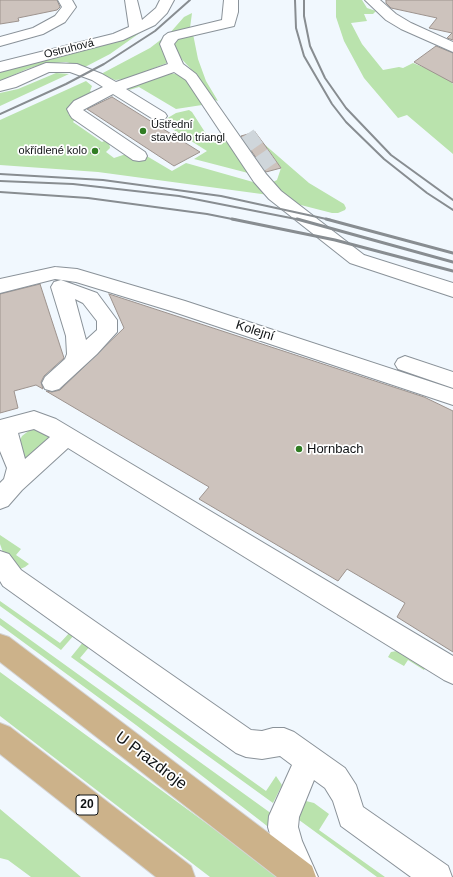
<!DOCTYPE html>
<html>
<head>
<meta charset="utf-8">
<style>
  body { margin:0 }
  canvas { display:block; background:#f1f8fe }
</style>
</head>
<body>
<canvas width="453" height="877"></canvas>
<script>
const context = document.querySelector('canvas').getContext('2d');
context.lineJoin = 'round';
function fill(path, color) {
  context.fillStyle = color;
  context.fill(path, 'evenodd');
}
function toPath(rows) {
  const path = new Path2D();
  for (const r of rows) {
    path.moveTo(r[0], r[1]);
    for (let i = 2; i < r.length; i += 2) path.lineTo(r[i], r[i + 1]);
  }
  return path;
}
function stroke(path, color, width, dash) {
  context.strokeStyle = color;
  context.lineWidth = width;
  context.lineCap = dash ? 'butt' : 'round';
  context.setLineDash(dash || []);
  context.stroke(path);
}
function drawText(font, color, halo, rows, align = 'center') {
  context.font = font + ' Helvetica,sans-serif';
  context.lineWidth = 3.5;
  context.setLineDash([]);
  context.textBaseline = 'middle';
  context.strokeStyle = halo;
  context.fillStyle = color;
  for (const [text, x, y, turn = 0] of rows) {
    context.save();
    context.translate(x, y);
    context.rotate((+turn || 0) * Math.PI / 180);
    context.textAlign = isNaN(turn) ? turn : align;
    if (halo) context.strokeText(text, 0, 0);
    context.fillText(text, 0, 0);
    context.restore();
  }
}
const green = toPath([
  [336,0,362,0,367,8,376,11,373,14,364,14,367,21,351,23,362,44,383,70,399,67,403,68,413,63,433,71,453,71,452,83,453,84,453,154,407,115,398,118,364,78,344,41,336,17],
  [192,13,190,28,169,34,184,17],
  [144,30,110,54,85,67,66,62,43,64,27,69,0,81,0,69],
  [193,34,198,59,206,81,218,101,212,99,200,79,178,55,175,49,175,41,177,38],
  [163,38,169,60,167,63,126,79,115,80,101,74,150,48],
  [56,73,69,74,0,106,0,93,18,89],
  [169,73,182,75,190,83,202,105,176,109,139,87,129,90,130,87],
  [86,81,92,86,90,91,93,93,72,104,68,109,68,114,75,119,73,122,102,142,106,140,109,142,110,148,106,152,114,158,123,155,145,155,172,171,186,163,253,182,269,195,98,172,0,165,0,120],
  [189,110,192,112,210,140,224,137,248,173,194,159,207,151,161,122,176,113],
  [264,144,309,183,344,204,346,208,345,210,338,213,332,213,293,203,276,190,273,182,277,180,281,168],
  [31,429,36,429,48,436,51,439,25,459,20,440,22,436],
  [0,535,21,549,16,555,29,564,25,567,20,569,5,558,0,544],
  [0,601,60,643,71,631,75,634,61,650,0,606],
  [0,618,272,814,271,826,267,826,262,822,136,725,0,625],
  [84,641,91,645,80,658,266,791,276,776,282,785,273,803,71,657],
  [397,651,426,667,424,670,408,660,404,666,388,657,391,652],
  [0,672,236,845,279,877,210,877,0,716],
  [306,801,314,803,329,814,319,830,385,877,377,877,295,817],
  [0,809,81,877,31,877,8,860,0,858]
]);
const building = toPath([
  [0,0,57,0,60,7,57,10,18,18,19,21,0,24,0,0],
  [386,0,453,0,453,40,447,38,452,33,429,28,437,18,391,8,386,3,386,0],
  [436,46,453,53,453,83,414,62,436,46],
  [112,97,200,152,174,166,87,109,112,97],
  [255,132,264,144,281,168,266,172,241,136,255,132],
  [40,284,64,358,44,376,41,382,43,389,36,385,14,391,18,408,0,413,0,294,40,284],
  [109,294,424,397,453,411,453,652,397,617,405,603,347,569,338,581,199,499,209,487,46,391,52,392,60,390,124,328,109,294]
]);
const minorTunnel = toPath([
  [247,134,272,170]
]);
const minor = toPath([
  [58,0,72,0,76,7,65,22,43,34,0,46,0,37,33,28,55,16,62,7,58,0],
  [125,0,137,0,142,20,156,8,160,0,174,0,167,13,155,25,123,40,0,72,0,62,113,34,129,27,125,0],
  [224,0,238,0,238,12,234,26,178,39,174,44,183,64,196,74,266,174,281,191,364,255,453,283,453,297,350,263,269,199,254,182,186,80,174,72,126,89,165,113,167,116,165,119,153,119,113,94,83,110,145,152,147,156,145,160,139,161,133,160,72,118,70,115,67,109,74,101,103,87,92,80,70,72,49,72,16,87,0,91,0,81,46,63,77,64,102,74,116,82,168,64,160,44,164,36,168,33,222,20,224,0],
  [365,0,380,0,396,14,411,23,453,42,453,52,401,29,386,20,365,0],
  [55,267,77,269,185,301,453,389,453,405,171,311,76,282,55,279,0,293,0,279,55,267],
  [61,280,97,293,117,320,117,332,97,354,59,389,52,391,45,389,42,383,45,377,65,359,67,354,66,336,51,287,54,282,61,280],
  [75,299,83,303,97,321,97,330,86,340,75,299],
  [405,356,453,372,453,388,398,369,395,364,398,359,405,356],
  [34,411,56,419,453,656,453,684,444,680,68,448,22,490,8,506,0,509,0,483,4,479,7,468,0,451,0,420,34,411],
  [34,429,50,437,25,459,18,433,34,429],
  [0,551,9,554,21,570,251,730,262,731,273,728,284,728,294,732,345,768,356,785,363,807,448,866,452,877,411,877,341,826,333,801,325,788,314,780,299,817,298,827,302,841,318,877,287,877,273,845,268,827,269,816,292,765,280,756,262,759,246,757,236,753,3,586,0,581,0,551]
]);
const major = toPath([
  [0,634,9,637,312,866,316,877,277,877,0,662,0,634],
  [0,723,10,727,191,866,195,877,156,877,0,754,0,723]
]);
const railFar1 = toPath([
  [295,0,296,28,304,56,332,104,346,122,384,159,427,193,453,210],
  [304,0,304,16,310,46,325,78,346,108,391,155,453,200],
  [0,114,66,84,104,64,155,31,190,0],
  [91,153,99,149],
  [0,174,103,180,221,196,331,220],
  [0,181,73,184,179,196,301,220],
  [0,192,88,198,207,214,237,220]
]);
const rail = toPath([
  [232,219,335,240,453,271],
  [297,219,453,262],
  [326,219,453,253]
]);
const markers = [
  [143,131,4,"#317d24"],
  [95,151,4,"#317d24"],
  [299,449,4,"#317d24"]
];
const farStreetnames = [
  ["Ostruhová",69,49,-14]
];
const farPoinames = [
  ["Ústřední",151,125],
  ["stavědlo triangl",151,138],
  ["okřídlené kolo",87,151,"right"]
];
const shields = [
  [87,805,22]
];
const shieldNames = [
  ["20",87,805]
];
const streetNames = [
  ["Kolejní",255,331,18]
];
const poiNames = [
  ["Hornbach",307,449]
];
const nearStreetnames = [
  ["U Prazdroje",151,761,37]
];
fill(green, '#bae3ad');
fill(building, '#cdc3bd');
stroke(building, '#9d938e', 1);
stroke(minorTunnel, '#cfd6db', 16, [16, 8]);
stroke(minor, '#8a9299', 2);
stroke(major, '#d4d4d5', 2);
fill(minor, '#fff');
fill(major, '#ccb28a');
stroke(railFar1, '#888d91', 2);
stroke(rail, '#888d91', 3);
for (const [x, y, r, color] of markers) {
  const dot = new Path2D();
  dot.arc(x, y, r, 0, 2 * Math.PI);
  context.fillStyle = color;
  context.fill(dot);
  stroke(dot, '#fff', 1.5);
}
drawText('11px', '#0f1214', '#fff', farStreetnames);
drawText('11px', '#0f1214', '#fff', farPoinames, 'left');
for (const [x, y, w] of shields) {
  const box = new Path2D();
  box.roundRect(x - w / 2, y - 10, w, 20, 3);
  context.fillStyle = '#fff';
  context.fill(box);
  stroke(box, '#0f1214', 1);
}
drawText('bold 12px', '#0f1214', null, shieldNames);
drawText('13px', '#0f1214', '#fff', streetNames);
drawText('13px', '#0f1214', '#fff', poiNames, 'left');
drawText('16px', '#0f1214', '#fff', nearStreetnames);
</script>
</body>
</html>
